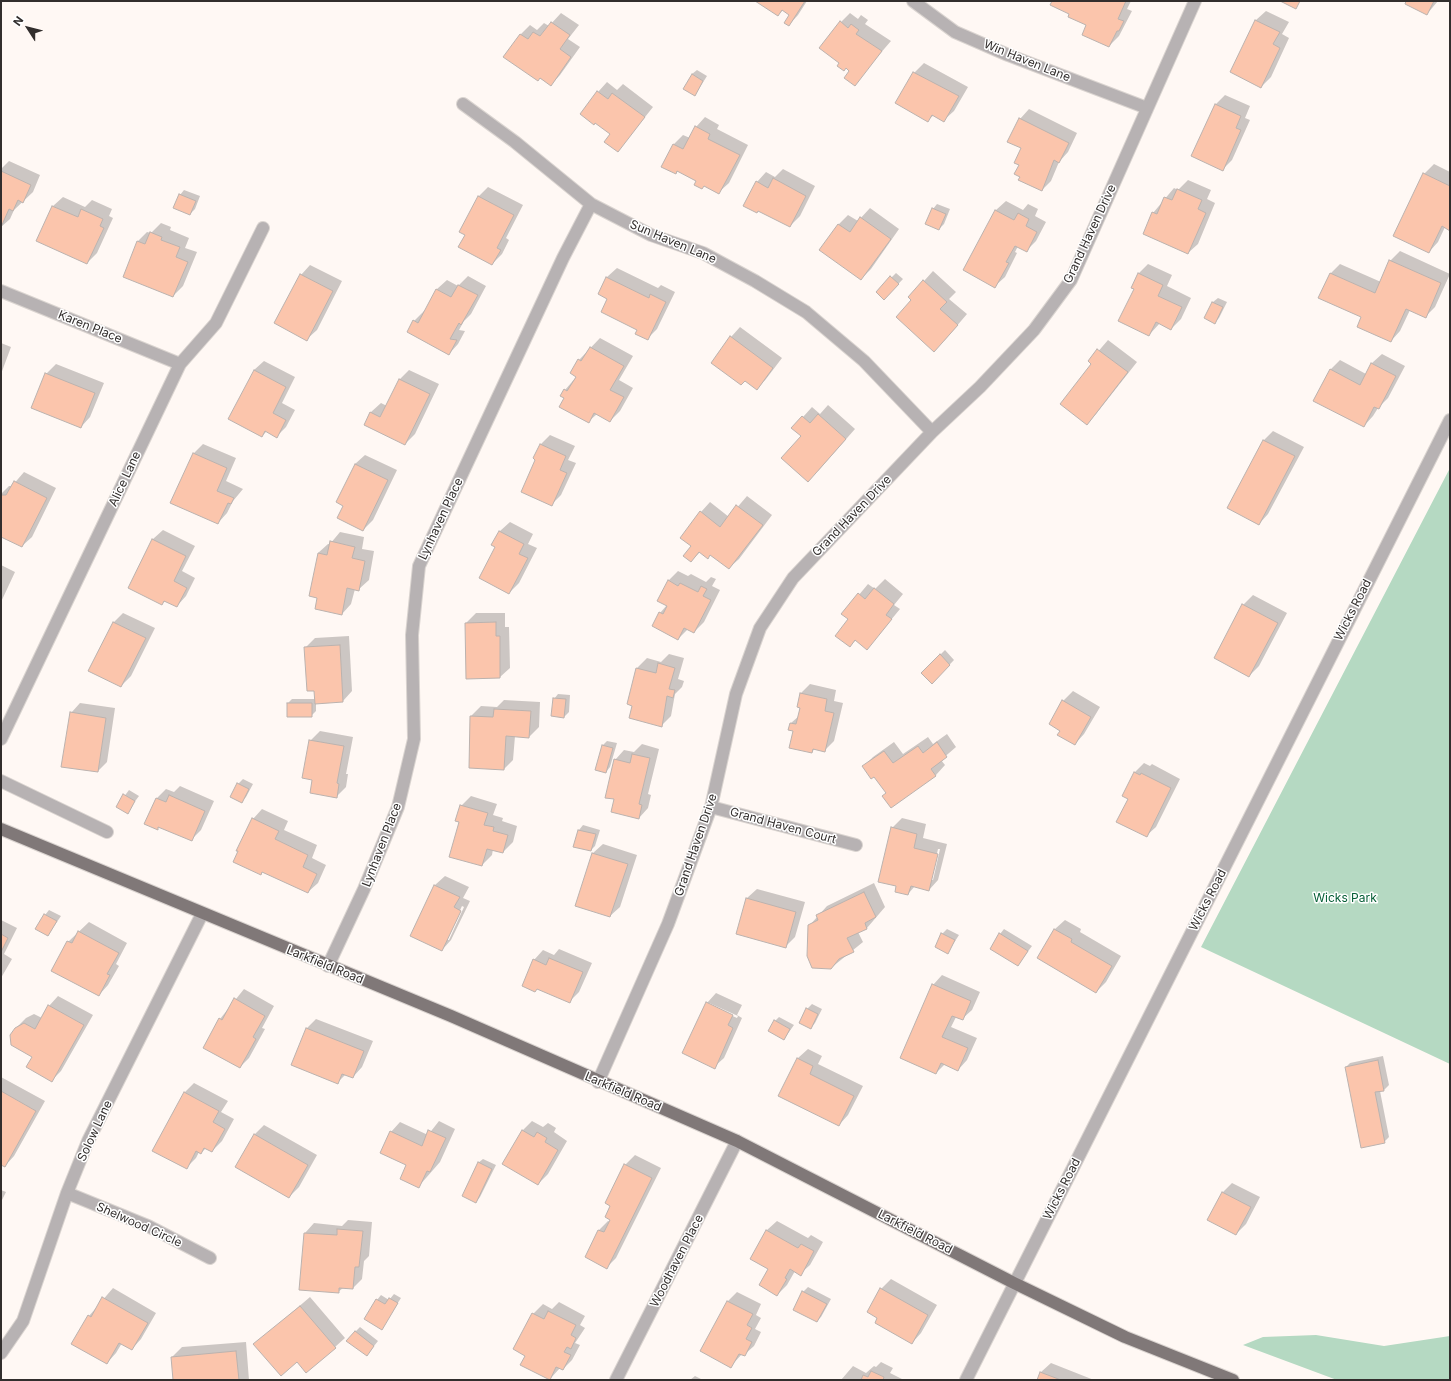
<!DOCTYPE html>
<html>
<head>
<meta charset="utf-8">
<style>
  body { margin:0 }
  #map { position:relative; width:1451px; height:1381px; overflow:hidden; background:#fff8f4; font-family:Inter,sans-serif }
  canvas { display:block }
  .frame { position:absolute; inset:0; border:2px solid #322e2d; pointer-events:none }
  .north { position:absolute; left:8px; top:8px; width:40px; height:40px; -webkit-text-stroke:3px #fff; paint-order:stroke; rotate:306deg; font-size:11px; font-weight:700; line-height:16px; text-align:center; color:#322e2d }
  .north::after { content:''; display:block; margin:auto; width:14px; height:18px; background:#322e2d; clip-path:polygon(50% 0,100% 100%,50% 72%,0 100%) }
</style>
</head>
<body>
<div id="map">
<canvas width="1451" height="1381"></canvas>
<div class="frame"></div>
<div class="north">N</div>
</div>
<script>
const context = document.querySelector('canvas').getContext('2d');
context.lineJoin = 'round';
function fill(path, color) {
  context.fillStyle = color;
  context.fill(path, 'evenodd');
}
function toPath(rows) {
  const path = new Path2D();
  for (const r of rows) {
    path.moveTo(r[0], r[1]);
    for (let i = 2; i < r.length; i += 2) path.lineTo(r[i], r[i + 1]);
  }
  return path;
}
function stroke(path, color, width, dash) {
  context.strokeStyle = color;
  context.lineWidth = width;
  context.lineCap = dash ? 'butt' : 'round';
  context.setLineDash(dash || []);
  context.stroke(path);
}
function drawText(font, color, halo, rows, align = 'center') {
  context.font = font + ' Inter,sans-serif';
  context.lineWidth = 3;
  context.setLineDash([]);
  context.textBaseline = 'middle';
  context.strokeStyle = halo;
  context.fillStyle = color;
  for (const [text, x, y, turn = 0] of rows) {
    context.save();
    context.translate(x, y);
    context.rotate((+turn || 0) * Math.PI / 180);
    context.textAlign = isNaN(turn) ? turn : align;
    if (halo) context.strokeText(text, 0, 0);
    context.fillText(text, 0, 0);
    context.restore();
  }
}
const green = toPath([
  [1450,468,1450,1064,1201,947],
  [1316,1335,1384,1346,1450,1336,1450,1380,1337,1380,1243,1345,1263,1337]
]);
const shadow = toPath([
  [757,1,807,1,798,15,789,25,790,15,783,10,778,15],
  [1053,1,1131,1,1127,9,1132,11,1119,36,1109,46,1088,25],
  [1408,1,1438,1,1427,14],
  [1266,11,1289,22,1282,34,1289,38,1271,77,1261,87,1231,72,1256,20],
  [561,13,579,25,568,39,580,47,560,75,551,85,505,57,521,34,530,25,537,30,544,23,549,26],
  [850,13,858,19,861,15,868,20,865,24,891,41,854,84,851,71,840,63,841,22],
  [924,63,968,87,954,111,944,120,934,115,928,120,914,73],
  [697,70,707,76,695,95,692,74],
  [607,82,617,90,623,84,653,107,618,151,598,92],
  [1225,95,1250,106,1245,118,1250,120,1232,160,1223,169,1215,105],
  [1029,109,1077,133,1068,152,1059,162,1051,181,1042,190,1021,176,1022,148,1020,119],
  [705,117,719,125,717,129,748,145,729,183,719,192,678,171,675,173,674,144,683,135,690,138,696,127],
  [9,161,40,175,33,192,14,210,10,219,1,227,1,169],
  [1434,164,1450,172,1450,229,1445,227,1438,242,1429,252,1394,235,1424,174],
  [783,169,815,186,800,216,790,226,757,182,766,172,775,177],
  [1188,180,1211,190,1207,199,1215,203,1198,244,1188,253,1153,213,1174,188,1178,190],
  [488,187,523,205,506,238,509,240,502,254,492,264,466,234,478,197],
  [184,190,200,196,195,209,190,214,180,195],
  [63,197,85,207,92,200,112,209,109,216,113,218,97,253,87,263,53,206],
  [1006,201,1023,210,1028,204,1038,209,1035,216,1046,222,1036,241,1026,251,1018,246,1015,252,1017,253,1005,277,995,286,964,270,996,210],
  [937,204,950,209,944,224,939,229,933,209],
  [870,208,899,229,871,269,861,279,821,250,839,224,848,215,858,221],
  [161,223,171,227,170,230,189,238,185,248,197,252,183,286,173,296,138,241,147,232,151,233],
  [1400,251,1450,274,1435,307,1426,316,1410,310,1400,331,1391,341,1363,317,1320,297,1331,273,1340,264,1381,282,1390,261],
  [1148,264,1172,275,1167,286,1191,298,1181,319,1171,329,1160,323,1149,335,1135,289,1132,287,1139,273],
  [310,265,342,281,317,330,307,339,301,275],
  [617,268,658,288,661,285,675,292,657,329,647,339,609,298,599,294,607,277],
  [933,271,956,292,949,299,967,314,944,341,912,300,924,281],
  [896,273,903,279,884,299,877,292],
  [468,276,486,286,471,314,464,321,459,330,465,331,458,344,449,354,414,321,424,311,425,312,437,289,447,280,458,286],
  [1218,298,1227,302,1219,318,1214,323,1205,318,1213,302],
  [740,327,782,358,766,379,757,389,745,380,731,337],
  [600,338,633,356,619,380,633,388,620,411,610,421,597,414,588,422,566,397,565,390,577,376,579,360],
  [1108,340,1137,362,1096,414,1087,424,1092,364,1090,361],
  [1,343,11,347,1,374],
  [1382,354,1405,366,1388,398,1378,408,1373,416,1364,426,1330,370,1340,360,1366,374,1372,363],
  [264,361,295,377,282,403,295,410,286,427,277,436,267,431,262,436,254,370],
  [56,364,104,383,90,417,81,427,46,374],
  [409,370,439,384,415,434,405,444,365,424,371,412,381,403,387,406,399,380],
  [828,405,855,429,818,471,802,436,803,417,812,407,820,414],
  [1273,431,1304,447,1268,514,1259,524,1228,508,1264,440],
  [550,435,575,446,568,460,576,463,561,495,551,505,536,459,534,458,541,444],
  [203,444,236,458,226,481,243,489,233,501,227,513,218,523,194,453],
  [365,455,397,470,373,520,363,530,345,505,355,464],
  [24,472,56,488,32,537,22,546,1,536,1,494,9,486,12,486],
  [747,496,772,515,739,559,729,568,711,554,700,552,691,561,692,546,701,512,710,502,729,517],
  [510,522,533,534,528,544,537,548,519,583,509,593,496,547,493,545,500,531],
  [163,530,195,546,182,571,195,578,186,596,177,606,166,600,162,604,129,588,153,539],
  [340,532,364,537,362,549,374,551,369,580,359,589,355,589,351,604,342,614,318,597,318,553,328,544,330,544],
  [1,565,15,572,1,602],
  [678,571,688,576,691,574,706,582,711,577,716,579,712,586,720,590,704,622,694,632,688,629,678,639,660,613,667,605,668,581],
  [885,579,903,594,894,605,900,609,867,649,856,640,850,646,850,619,843,614,868,584,875,589],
  [1253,595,1287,613,1259,666,1249,676,1243,605],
  [123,613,155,628,131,676,121,686,89,670,114,622],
  [476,613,505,613,505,627,509,627,510,668,500,677,467,678,466,623],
  [349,636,352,691,343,701,316,703,316,711,311,716,288,703,292,699,316,699,305,648,315,638],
  [945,650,954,660,932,683,922,673],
  [669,654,684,658,678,679,684,681,682,687,675,694,671,716,661,726,634,705,628,703,637,668,647,658,661,662],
  [810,684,836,690,834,701,843,703,834,741,824,751,815,748,812,752,791,723,799,716,801,693],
  [1073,691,1100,707,1084,734,1075,744,1061,730,1063,701],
  [558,694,570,695,569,712,564,717,554,699],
  [504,700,540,702,539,727,529,737,515,736,513,760,504,769,470,767,471,716,481,706,497,707],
  [80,703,115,708,107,762,98,771,71,713],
  [320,731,353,737,346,774,348,774,346,787,337,796,313,780,310,741],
  [947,734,956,747,941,760,945,765,936,775,891,806,887,793,874,775,864,766,873,757,894,742,903,754,928,737,933,744],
  [607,741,617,743,610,767,606,772,603,745],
  [642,744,659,749,648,794,651,795,648,808,639,818,615,760,624,750,634,752],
  [1144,763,1150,766,1152,764,1180,779,1156,827,1146,836,1129,798,1134,773],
  [243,779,253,784,246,797,241,802,238,784],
  [180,786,214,801,201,830,191,840,160,826,157,828,146,823,157,798,166,789,174,792],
  [129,790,139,796,127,812,117,806],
  [471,796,497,804,493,815,503,818,502,821,517,826,513,842,503,852,493,849,492,855,482,865,460,821,461,806],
  [262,809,288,821,284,830,317,845,312,858,326,865,318,883,308,892,263,871,260,874,253,819],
  [902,818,926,824,923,838,947,844,938,880,929,890,915,886,908,894,897,886,892,828],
  [938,849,940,849,933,880,931,880],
  [583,825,600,830,595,846,591,850,574,846,579,830],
  [603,844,637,855,620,907,610,916,576,905,593,853],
  [445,876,469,887,463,898,470,901,451,940,442,950,412,935,435,885],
  [462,906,464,907,449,940,446,940],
  [874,883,885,907,867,928,858,932,863,942,831,968,809,926,827,906],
  [757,889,805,902,795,937,786,946,737,933,747,898],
  [49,910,61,916,48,935,45,915],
  [1,920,17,928,4,954,12,959,1,978],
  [1065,920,1081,929,1080,932,1121,956,1106,982,1096,992,1039,958,1055,929],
  [89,922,127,943,116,964,119,966,108,985,99,995,68,942],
  [947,929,959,935,948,952,942,934],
  [1004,929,1032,946,1018,965,1000,934],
  [559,949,592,963,579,992,570,1001,534,960,543,950,554,955],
  [942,975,980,992,972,1010,962,1019,956,1017,951,1027,977,1038,967,1060,958,1070,945,1064,936,1073,933,985],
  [244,989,274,1006,262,1028,265,1029,249,1058,240,1067,220,1019],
  [716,993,742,1005,737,1015,742,1018,724,1058,714,1067,707,1003],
  [709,1003,738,1016,737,1018,709,1005],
  [58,996,93,1015,61,1071,52,1080,16,1028,26,1018,34,1014,42,1018,49,1006],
  [812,1004,822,1009,815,1023,811,1028,807,1009],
  [779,1017,794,1025,784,1039,775,1021],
  [316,1019,373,1041,362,1067,353,1077,346,1074,337,1083,292,1065,307,1028],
  [808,1049,822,1056,818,1064,863,1086,848,1115,839,1125,779,1096,798,1058],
  [1383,1056,1389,1085,1384,1090,1380,1091,1389,1137,1384,1142,1346,1067,1350,1063],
  [1,1077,45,1101,14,1156,5,1166,1,1164],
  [194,1083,228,1101,221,1112,234,1119,222,1141,212,1151,206,1148,201,1153,199,1152,196,1158,186,1168,184,1093],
  [439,1121,455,1129,440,1162,419,1186,391,1132,400,1122,428,1135],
  [532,1121,543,1127,548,1123,556,1128,554,1132,567,1141,548,1174,538,1184,523,1130],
  [264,1125,317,1155,299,1187,289,1197,236,1167,255,1134],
  [635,1155,661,1168,616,1258,607,1267,599,1230,608,1221,611,1222,612,1206,625,1165],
  [483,1159,496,1165,480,1197,476,1202,478,1163],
  [1232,1183,1260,1197,1246,1224,1236,1234,1223,1192],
  [1,1190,6,1192,1,1202],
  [348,1220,372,1222,369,1256,364,1261,362,1279,353,1288,343,1288,338,1292,300,1289,305,1233,314,1223,342,1226],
  [777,1221,808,1238,811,1235,823,1242,810,1265,800,1274,795,1271,787,1285,777,1295,769,1269,751,1259,767,1230],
  [891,1279,937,1305,921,1333,912,1343,879,1318,881,1289],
  [808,1287,831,1299,821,1317,817,1321,803,1292],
  [113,1288,156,1313,141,1339,132,1349,122,1343,116,1353,107,1363,89,1316],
  [737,1292,761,1304,756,1315,761,1318,755,1329,761,1332,754,1346,744,1355,742,1354,731,1366,701,1351,728,1301],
  [394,1294,401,1298,382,1328,377,1300,381,1295,389,1300],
  [310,1297,345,1338,335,1347,297,1361,255,1344],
  [559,1302,585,1316,580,1325,585,1328,575,1343,580,1345,572,1360,563,1369,560,1368,550,1379,526,1355,533,1314,543,1304,552,1309],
  [360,1327,378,1341,367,1355,355,1332],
  [246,1342,249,1380,174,1380,172,1357,182,1347],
  [881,1362,893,1368,890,1373,902,1379,901,1380,841,1380,853,1366,866,1373,874,1366,876,1367],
  [1051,1363,1094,1380,1038,1380,1041,1372],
  [695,1376,703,1380,690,1380]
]);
const building = toPath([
  [755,1,805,1,789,26,784,23,789,15,782,10,778,16,755,1],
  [1052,1,1126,1,1118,19,1124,21,1119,31,1117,31,1109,47,1082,35,1086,25,1068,17,1069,14,1050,5,1052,1],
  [1280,1,1300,1,1296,9,1280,1],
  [1406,1,1434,1,1427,15,1405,4,1406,1],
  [1255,20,1280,32,1273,44,1280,48,1261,88,1230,72,1255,20],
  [840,21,848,28,851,24,859,30,856,34,882,51,855,86,844,78,849,71,846,68,844,71,837,66,839,63,819,48,840,21],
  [551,22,570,35,560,49,571,57,551,86,540,78,538,81,503,57,520,34,528,39,533,32,540,36,551,22],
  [913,72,959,96,944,122,932,115,928,122,895,103,913,72],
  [692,74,703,81,695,96,683,89,692,74],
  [597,91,608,99,612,93,645,117,618,152,604,142,610,134,595,123,594,125,580,114,597,91],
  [1215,104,1241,116,1236,128,1241,130,1223,171,1191,156,1215,104],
  [1019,118,1069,143,1059,163,1054,160,1042,191,1018,180,1020,177,1014,174,1019,165,1014,163,1021,148,1007,142,1019,118],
  [695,126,710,134,708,139,740,155,719,194,704,186,702,189,694,185,696,181,677,171,676,174,661,167,673,144,683,149,695,126],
  [1,171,31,185,23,203,18,200,13,211,9,209,1,227,1,171],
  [1423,173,1450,186,1450,231,1442,226,1429,253,1393,236,1423,173],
  [773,178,806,196,790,227,758,211,757,213,743,206,756,181,768,188,773,178],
  [1177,189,1202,200,1198,209,1206,213,1188,254,1143,234,1152,212,1157,214,1164,197,1172,200,1177,189],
  [179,194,196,201,190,215,173,208,179,194],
  [478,196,514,215,497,248,501,250,492,265,458,247,465,235,459,232,478,196],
  [52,206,78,217,81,209,103,219,100,226,104,228,87,264,36,241,52,206],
  [932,208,946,214,939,230,925,224,932,208],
  [995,210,1014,220,1018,213,1029,219,1026,226,1037,232,1027,252,1015,246,1006,262,1009,263,995,288,963,270,995,210],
  [860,217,891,239,861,280,819,250,838,224,850,232,860,217],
  [150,232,162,237,161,240,180,247,176,257,188,262,173,297,123,277,137,241,145,244,150,232],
  [1389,260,1441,283,1426,318,1406,309,1391,342,1357,327,1361,317,1318,298,1330,273,1375,293,1389,260],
  [1138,273,1163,285,1158,296,1182,307,1171,330,1156,322,1149,336,1118,321,1134,289,1131,288,1138,273],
  [300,274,333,291,307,341,274,323,300,274],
  [890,276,899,284,884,300,876,292,890,276],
  [606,277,649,298,650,294,666,302,648,340,635,334,637,330,601,312,607,299,598,294,606,277],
  [923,280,947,302,940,309,958,325,934,352,896,317,911,300,908,297,923,280],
  [458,285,478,295,461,325,459,323,450,339,457,340,449,355,407,332,413,320,418,323,436,289,451,297,458,285],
  [1212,302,1223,307,1215,324,1204,318,1212,302],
  [730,336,773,368,757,390,745,381,741,385,711,363,730,336],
  [590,347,624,366,610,390,624,397,610,422,594,413,589,423,559,407,564,398,560,396,564,389,567,391,576,377,570,373,578,359,581,361,590,347],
  [1097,349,1128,372,1087,425,1060,404,1091,364,1088,361,1097,349],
  [1371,363,1396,376,1379,409,1374,407,1364,427,1313,401,1330,369,1360,385,1371,363],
  [254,370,286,387,273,413,286,420,277,438,265,431,262,437,228,419,254,370],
  [45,373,95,393,81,428,31,408,45,373],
  [399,379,430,394,405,445,364,425,370,412,380,417,399,379],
  [818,414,846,439,808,482,781,458,801,436,791,428,802,416,810,423,818,414],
  [1263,440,1295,456,1259,525,1227,508,1263,440],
  [540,444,566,456,560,470,567,473,552,506,521,492,535,460,533,458,540,444],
  [193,453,227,468,217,491,234,498,231,504,228,503,218,524,170,503,193,453],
  [355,464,388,480,363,531,337,518,343,506,336,502,355,464],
  [14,481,47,498,22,547,1,537,1,495,6,495,14,481],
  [736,505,763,525,729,569,710,555,708,559,699,552,691,562,683,556,691,546,680,538,700,511,720,527,736,505],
  [499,531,524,544,519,554,528,558,509,594,479,578,495,547,491,545,499,531],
  [152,539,186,556,174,581,187,588,177,607,164,601,162,605,128,588,152,539],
  [330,541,355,547,352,558,365,561,359,591,347,588,342,615,315,609,317,598,309,596,318,553,327,555,330,541],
  [668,580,678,586,680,583,698,592,701,586,707,589,703,596,711,600,694,633,684,628,678,640,652,626,659,612,663,614,667,606,657,601,668,580],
  [874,588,894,604,886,615,892,619,867,650,855,640,850,647,835,636,848,619,841,614,858,593,865,599,874,588],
  [1242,604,1278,623,1249,677,1214,658,1242,604],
  [113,622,146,638,121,687,88,671,113,622],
  [496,622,496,636,500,636,500,678,466,679,465,623,496,622],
  [340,645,343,702,315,704,314,691,307,691,304,647,340,645],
  [940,654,950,665,932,684,921,673,940,654],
  [658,663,675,668,669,689,675,690,673,698,667,696,662,727,629,718,632,706,627,704,636,668,656,673,658,663],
  [800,693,827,699,825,711,834,713,825,752,813,749,812,753,789,748,793,731,788,730,790,723,796,724,800,708,797,707,800,693],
  [553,698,566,699,564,718,551,716,553,698],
  [1062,700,1091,717,1075,745,1057,735,1060,731,1049,724,1062,700],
  [287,703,312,703,312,717,287,717,287,703],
  [494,709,531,711,529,738,506,736,504,770,469,768,470,716,493,717,494,709],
  [70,712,106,718,98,772,61,767,70,712],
  [309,740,344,746,337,783,339,784,337,798,310,793,312,780,302,778,309,740],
  [937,742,947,757,931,769,936,776,891,808,882,796,886,793,874,777,871,779,862,766,884,751,893,763,918,746,923,753,937,742],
  [602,745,613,748,606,773,595,770,602,745],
  [632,754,650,758,639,804,642,805,639,819,611,812,614,799,605,798,614,759,630,763,632,754],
  [1134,772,1140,775,1141,773,1171,788,1147,837,1116,822,1128,799,1122,796,1134,772],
  [237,783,249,789,242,803,230,797,237,783],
  [123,794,135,801,128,814,116,807,123,794],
  [169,795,205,811,192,841,158,827,158,830,144,824,156,798,166,802,169,795],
  [460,805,488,813,484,825,494,827,493,831,508,835,503,853,487,849,482,866,449,857,459,822,455,821,460,805],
  [252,818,279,831,275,839,308,855,303,867,317,874,308,893,262,872,261,875,233,862,238,851,236,851,252,818],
  [891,827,917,834,914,848,938,854,929,891,911,886,908,895,895,892,896,886,878,882,891,827],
  [578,830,596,834,591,851,573,847,578,830],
  [592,853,628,864,610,917,575,906,592,853],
  [434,885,460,897,454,907,461,911,442,951,410,936,434,885],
  [864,892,876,917,865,923,867,929,847,938,854,952,839,959,831,969,812,968,807,956,808,925,818,920,816,915,864,892],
  [746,898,796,912,786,948,736,934,746,898],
  [44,914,57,921,48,936,35,929,44,914],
  [1054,929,1072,939,1071,942,1112,966,1096,993,1037,958,1054,929],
  [78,931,119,953,107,974,110,975,99,996,51,971,67,941,72,943,78,931],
  [941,933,955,940,948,954,935,947,941,933],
  [999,933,1028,951,1018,966,990,949,999,933],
  [1,934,8,938,1,952,1,934],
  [549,958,583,972,570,1003,537,989,535,992,522,986,533,959,546,965,549,958],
  [932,984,971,1001,963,1020,952,1016,942,1037,968,1048,958,1071,941,1063,936,1074,900,1058,932,984],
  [234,998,265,1016,253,1037,256,1039,240,1068,203,1048,219,1018,222,1020,234,998],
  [706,1002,733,1015,728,1025,733,1028,715,1069,682,1053,706,1002],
  [48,1005,84,1025,52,1082,26,1067,32,1057,11,1045,10,1035,15,1028,24,1023,35,1029,48,1005],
  [806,1008,818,1014,811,1029,799,1023,806,1008],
  [774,1020,790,1029,784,1040,768,1031,774,1020],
  [306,1028,364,1051,353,1078,342,1074,338,1084,291,1065,306,1028],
  [797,1058,813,1066,810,1074,854,1096,839,1126,778,1096,797,1058],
  [1378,1060,1384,1091,1375,1092,1385,1143,1361,1148,1345,1067,1378,1060],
  [1,1091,36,1111,5,1167,1,1165,1,1091],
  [184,1092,219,1111,213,1122,225,1129,212,1152,204,1148,201,1154,196,1151,187,1169,152,1151,184,1092],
  [428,1130,446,1138,430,1172,427,1171,419,1188,400,1179,406,1165,380,1153,390,1131,422,1146,428,1130],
  [522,1130,534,1137,537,1132,547,1138,545,1142,558,1150,538,1185,502,1164,522,1130],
  [254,1134,308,1165,289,1198,235,1167,254,1134],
  [478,1162,492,1169,476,1203,462,1196,478,1162],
  [624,1164,652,1178,607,1269,585,1257,598,1230,604,1232,610,1220,605,1217,610,1206,605,1203,624,1164],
  [1222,1192,1251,1207,1236,1235,1207,1220,1222,1192],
  [337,1229,363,1231,359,1267,355,1267,353,1289,339,1288,339,1293,299,1290,304,1233,337,1235,337,1229],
  [766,1230,798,1248,801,1244,814,1251,801,1276,790,1269,785,1278,787,1279,777,1296,759,1285,768,1269,750,1259,766,1230],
  [880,1288,928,1315,912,1344,875,1323,877,1318,867,1312,880,1288],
  [802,1291,827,1304,817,1322,793,1310,802,1291],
  [102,1297,148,1323,132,1350,119,1343,107,1364,71,1344,88,1315,91,1317,102,1297],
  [389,1298,398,1303,382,1330,364,1319,376,1299,385,1304,389,1298],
  [727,1301,753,1314,747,1325,752,1328,746,1339,752,1342,745,1356,739,1354,731,1368,700,1351,727,1301],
  [300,1306,336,1348,306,1373,297,1362,281,1376,253,1344,300,1306],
  [548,1311,576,1325,571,1335,576,1338,571,1349,567,1347,564,1352,571,1355,563,1370,556,1367,550,1380,520,1365,525,1356,513,1349,532,1313,544,1319,548,1311],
  [355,1331,374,1346,367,1356,346,1341,355,1331],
  [236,1351,239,1380,173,1380,171,1357,236,1351],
  [871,1371,884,1377,883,1380,861,1380,863,1375,868,1377,871,1371],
  [1040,1372,1061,1380,1037,1380,1040,1372]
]);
const minor = toPath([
  [913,1,955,32,1008,55,1147,108],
  [463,104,515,142,591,204,651,235,703,253,755,281,806,312,864,361,932,432],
  [1,291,180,364],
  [1,739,180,364,216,323,263,228],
  [1,781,107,832],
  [711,807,856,845],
  [328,966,364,889,398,807,414,739,412,635,419,566,563,258,591,204],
  [598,1082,668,924,711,807,736,694,760,628,793,578,932,432,980,387,1034,330,1071,280,1195,1],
  [67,1193,148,1226,210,1258],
  [1,1353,23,1321,67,1193,88,1141,202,914],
  [616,1380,737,1141],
  [966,1380,1450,420]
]);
const major = toPath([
  [1,829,451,1016,737,1141,1014,1283,1125,1337,1233,1380]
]);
const streetNames = [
  ["Win Haven Lane",1027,61,22],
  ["Grand Haven Drive",1090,234,-65],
  ["Sun Haven Lane",673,242,23],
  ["Karen Place",90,327,22],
  ["Alice Lane",125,479,-65],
  ["Grand Haven Drive",852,516,-46],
  ["Lynhaven Place",441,519,-65],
  ["Wicks Road",1353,610,-63],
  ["Grand Haven Court",783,826,15],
  ["Lynhaven Place",382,845,-69],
  ["Grand Haven Drive",696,845,-71],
  ["Wicks Road",1208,900,-63],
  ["Larkfield Road",325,965,22],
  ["Larkfield Road",623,1092,23],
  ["Solow Lane",95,1131,-65],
  ["Wicks Road",1062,1189,-63],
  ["Shelwood Circle",139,1225,24],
  ["Larkfield Road",915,1232,27],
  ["Woodhaven Place",677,1261,-63]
];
const parkNames = [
  ["Wicks Park",1345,898]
];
fill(green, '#b5d9c2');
fill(shadow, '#0003');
fill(building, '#fbc5ac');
stroke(building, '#bbb2ae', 1);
stroke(minor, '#dad4d0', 14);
stroke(major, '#dad4d0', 14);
stroke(minor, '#b7b2b3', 12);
stroke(major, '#807878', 12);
drawText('12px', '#322e2d', '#fff', streetNames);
drawText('12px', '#055e36', '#fff', parkNames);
</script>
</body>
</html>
